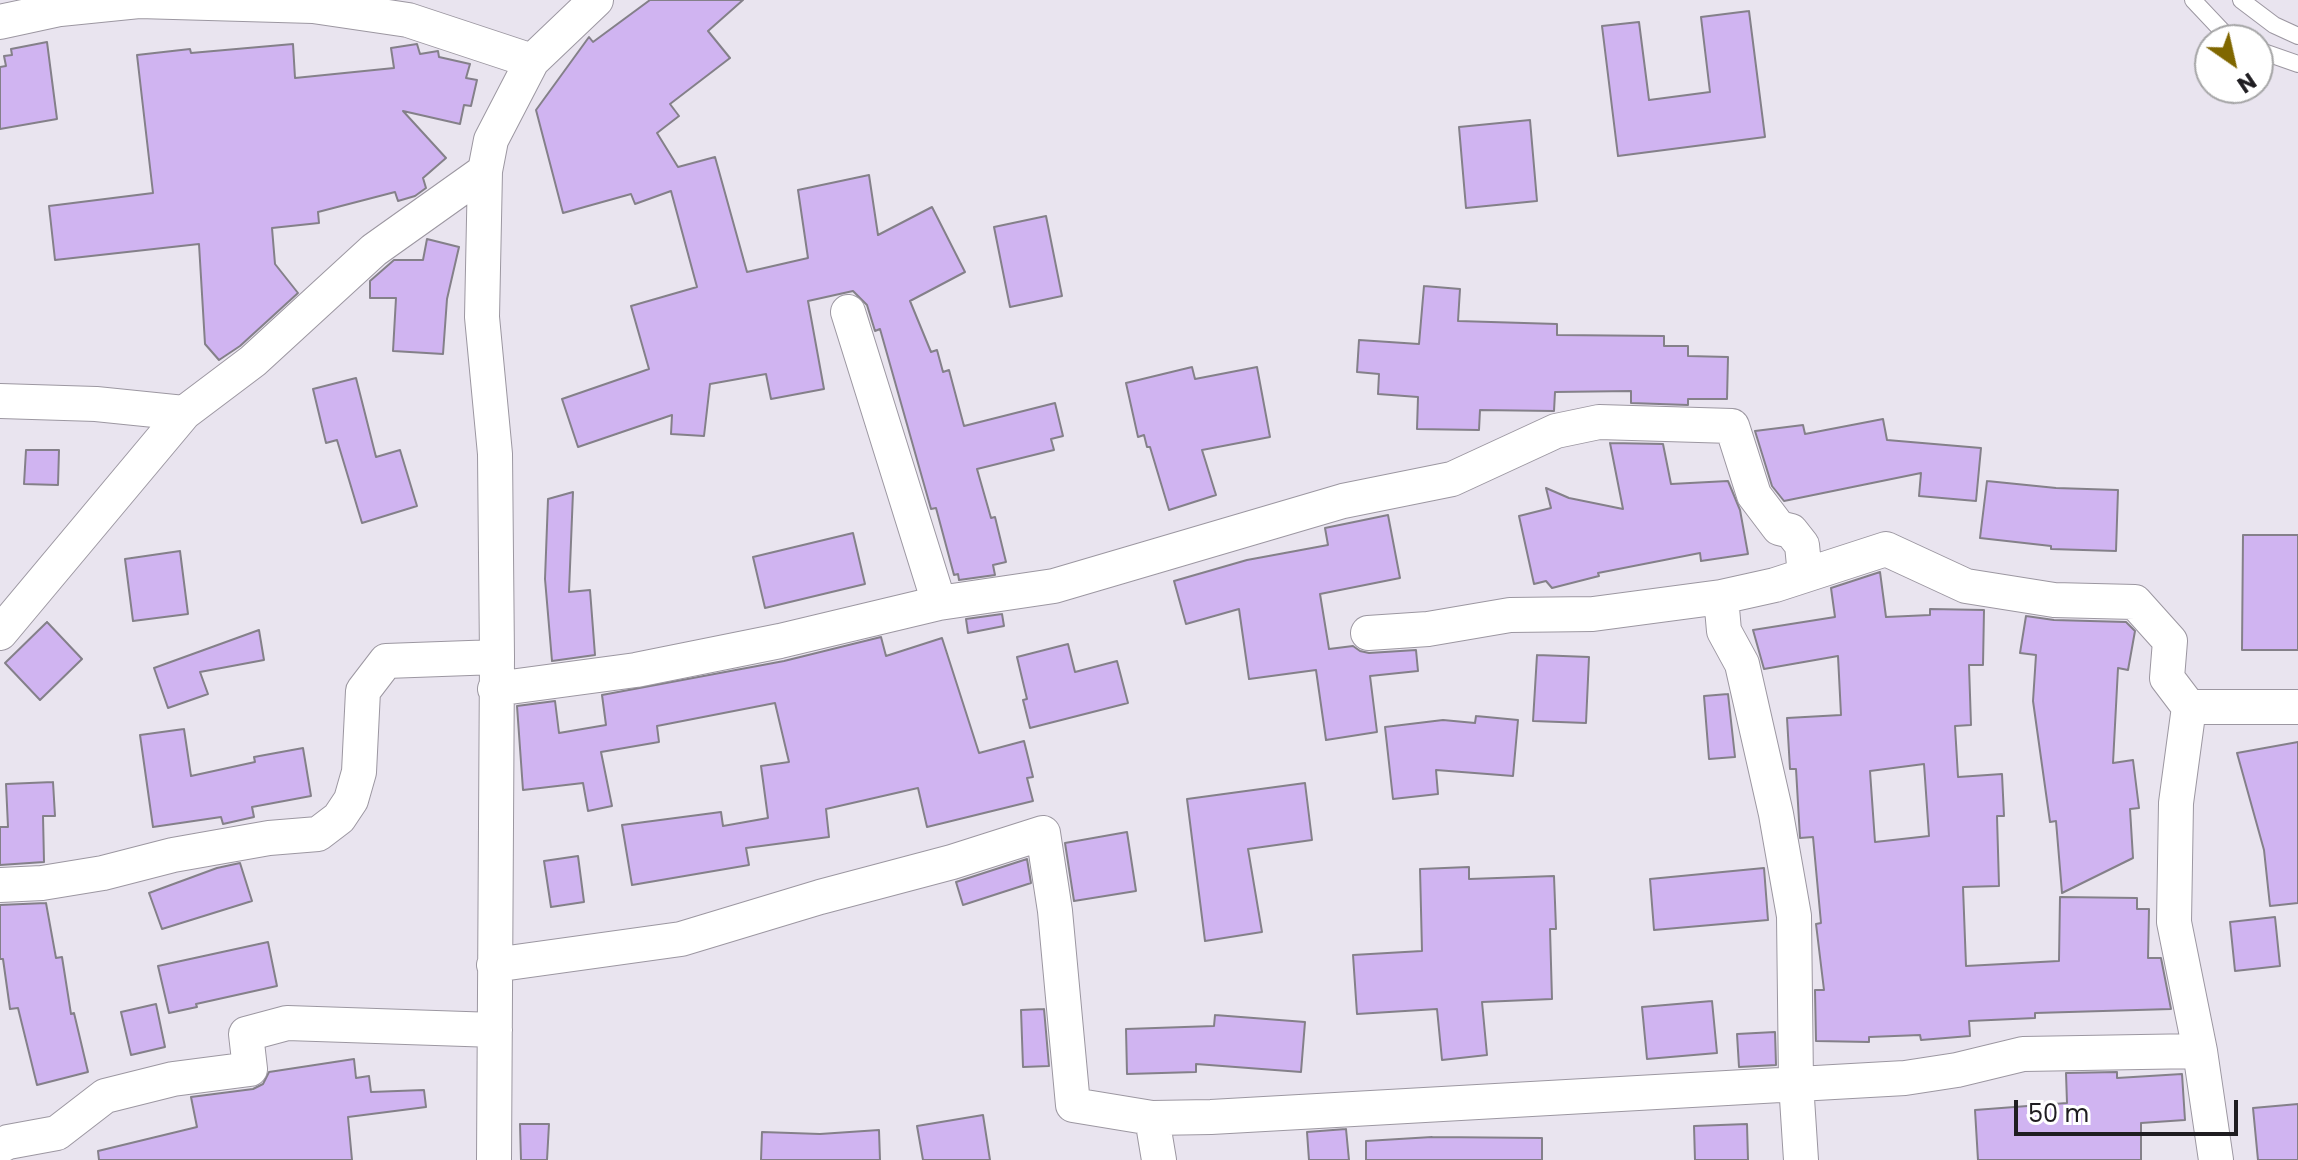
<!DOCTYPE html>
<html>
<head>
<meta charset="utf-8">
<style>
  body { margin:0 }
  #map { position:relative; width:2298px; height:1160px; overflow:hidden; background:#e9e4ef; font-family:Poppins,sans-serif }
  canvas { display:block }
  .north { position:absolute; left:2194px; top:24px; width:80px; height:80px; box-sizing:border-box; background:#fff; border:2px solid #a5a5a6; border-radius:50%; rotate:146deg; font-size:22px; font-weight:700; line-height:32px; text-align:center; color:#1f1d21 }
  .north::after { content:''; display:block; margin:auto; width:28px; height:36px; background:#806700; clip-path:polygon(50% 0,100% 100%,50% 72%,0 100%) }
  .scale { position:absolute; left:2014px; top:1100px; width:224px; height:36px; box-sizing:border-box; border:4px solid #1f1d21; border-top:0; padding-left:10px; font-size:24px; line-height:28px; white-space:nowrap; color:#1f1d21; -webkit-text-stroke:6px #fff; paint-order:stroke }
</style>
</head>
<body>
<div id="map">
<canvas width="2298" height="1160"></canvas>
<div class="north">N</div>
<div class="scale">50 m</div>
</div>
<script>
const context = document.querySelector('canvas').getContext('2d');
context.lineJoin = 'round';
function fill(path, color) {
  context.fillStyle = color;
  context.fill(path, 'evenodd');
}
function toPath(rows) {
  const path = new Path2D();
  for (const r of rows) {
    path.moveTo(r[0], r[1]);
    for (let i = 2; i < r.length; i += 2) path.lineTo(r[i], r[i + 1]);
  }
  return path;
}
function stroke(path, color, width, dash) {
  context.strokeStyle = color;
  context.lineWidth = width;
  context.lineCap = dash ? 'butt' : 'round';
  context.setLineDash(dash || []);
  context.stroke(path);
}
const building = toPath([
  [650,0,743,0,708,31,730,58,670,104,679,116,657,133,678,167,715,157,747,272,808,258,798,190,869,175,878,235,932,207,965,272,910,301,931,352,937,350,943,372,949,370,964,426,1055,403,1063,436,1051,439,1054,450,977,469,991,518,995,517,1006,562,993,565,995,575,959,580,958,574,954,575,936,508,931,509,880,329,875,331,867,305,853,291,808,301,824,389,771,399,766,374,710,384,704,436,671,434,672,415,578,447,562,399,649,369,631,306,697,287,671,191,635,204,631,194,563,213,536,110,589,37,593,42,650,0],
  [1749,11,1765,137,1618,156,1602,26,1639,22,1649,100,1710,92,1701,17,1749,11],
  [47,42,57,119,0,129,0,67,6,66,4,56,12,55,11,49,47,42],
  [293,44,295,78,394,68,391,48,417,44,420,54,438,51,439,57,470,64,466,78,477,80,471,106,464,105,460,124,403,111,446,158,423,178,426,188,415,196,398,201,395,192,318,212,319,223,272,228,275,264,298,293,240,346,219,360,205,344,199,244,55,260,49,206,153,193,137,55,190,49,191,53,293,44],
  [1530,120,1537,201,1466,208,1459,127,1530,120],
  [1046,216,1062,296,1010,307,994,227,1046,216],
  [427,239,459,247,447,299,443,354,393,351,396,298,370,298,370,281,394,260,423,260,427,239],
  [1424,286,1460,289,1458,321,1557,324,1557,335,1664,336,1664,346,1688,346,1688,356,1728,357,1727,399,1688,399,1688,405,1631,403,1631,391,1555,392,1554,411,1480,410,1479,430,1417,429,1418,397,1378,394,1379,374,1357,372,1359,340,1419,344,1424,286],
  [1192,367,1195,379,1257,367,1270,437,1202,450,1216,495,1169,510,1150,447,1147,447,1144,435,1138,437,1126,383,1192,367],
  [356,378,376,457,400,450,417,506,362,523,337,440,326,443,313,389,356,378],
  [1883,419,1887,440,1981,448,1976,501,1919,496,1921,473,1784,501,1772,486,1755,431,1803,425,1805,434,1883,419],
  [1610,443,1663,444,1671,484,1728,481,1740,510,1748,554,1701,561,1700,553,1598,573,1599,576,1552,588,1546,581,1534,584,1519,516,1551,508,1546,488,1569,498,1623,509,1610,443],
  [26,450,59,450,58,485,24,484,26,450],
  [1987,481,2056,488,2118,490,2116,551,2051,549,2051,546,1980,538,1987,481],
  [573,492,569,592,590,590,595,655,552,661,545,579,548,499,573,492],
  [1388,515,1400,578,1320,594,1329,649,1353,646,1360,651,1369,653,1416,650,1418,671,1370,676,1377,732,1326,740,1316,670,1249,679,1239,609,1186,624,1174,581,1247,560,1328,545,1325,528,1388,515],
  [853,533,865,584,765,608,753,557,853,533],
  [2243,535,2298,535,2298,650,2242,650,2243,535],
  [180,551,188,614,133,621,125,559,180,551],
  [1880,572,1886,617,1930,615,1930,609,1984,610,1983,665,1969,665,1971,725,1955,726,1958,777,2002,774,2004,816,1997,816,1999,886,1963,887,1966,966,2059,961,2060,897,2137,898,2137,909,2149,909,2148,958,2161,958,2171,1009,2035,1013,2035,1018,1969,1021,1970,1036,1921,1040,1920,1035,1869,1037,1869,1042,1816,1041,1815,990,1824,990,1816,924,1821,923,1813,837,1800,838,1796,769,1790,769,1787,718,1841,715,1838,656,1764,669,1753,630,1835,617,1831,588,1880,572],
  [1924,764,1929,836,1875,842,1870,771,1924,764],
  [1002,614,1004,626,968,633,966,619,1002,614],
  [2026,616,2054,620,2126,622,2135,631,2128,670,2118,668,2113,763,2133,760,2139,808,2130,809,2133,858,2062,893,2056,821,2050,822,2033,701,2036,655,2020,653,2026,616],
  [47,622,82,659,40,700,5,663,47,622],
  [259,630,264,660,200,672,208,694,168,708,154,668,259,630],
  [881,637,886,656,942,638,979,753,1024,741,1033,777,1027,778,1033,801,927,827,918,788,826,809,829,837,746,848,749,865,632,885,622,825,721,812,723,826,768,818,761,766,789,762,775,703,657,726,659,742,601,752,612,806,588,811,583,783,523,790,517,706,555,701,559,733,606,725,602,695,784,661,881,637],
  [1068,644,1075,672,1117,661,1128,703,1030,728,1023,700,1027,699,1017,657,1068,644],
  [1537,655,1589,657,1586,723,1533,721,1537,655],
  [1728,694,1735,757,1709,759,1704,696,1728,694],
  [1476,716,1518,720,1513,776,1436,770,1438,794,1393,799,1385,727,1443,720,1475,723,1476,716],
  [184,729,191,776,255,762,254,757,303,748,311,796,252,807,254,817,223,824,221,817,153,827,140,735,184,729],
  [2298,742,2298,903,2270,906,2264,850,2237,753,2298,742],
  [53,782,55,816,43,816,44,862,0,865,0,827,8,827,6,784,53,782],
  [1305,783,1312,840,1248,849,1262,932,1205,941,1187,799,1305,783],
  [1127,832,1136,891,1074,901,1065,843,1127,832],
  [578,856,584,902,551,907,544,861,578,856],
  [1027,859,1031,883,963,905,956,882,1027,859],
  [240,863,252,901,162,929,149,893,217,868,240,863],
  [1469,867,1469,879,1554,876,1556,929,1550,929,1552,999,1482,1002,1487,1055,1442,1060,1437,1009,1357,1014,1353,955,1422,951,1420,869,1469,867],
  [1764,868,1768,920,1654,930,1650,879,1764,868],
  [46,903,56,958,62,957,71,1014,74,1013,88,1072,37,1085,18,1008,10,1009,3,959,0,959,0,905,46,903],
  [2275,917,2280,966,2235,971,2230,922,2275,917],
  [268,942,277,986,196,1004,197,1007,169,1013,158,966,268,942],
  [1712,1001,1717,1053,1647,1059,1642,1007,1712,1001],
  [156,1004,165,1047,131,1055,121,1012,156,1004],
  [1044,1009,1049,1066,1023,1067,1021,1010,1044,1009],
  [1215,1015,1305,1022,1301,1072,1196,1064,1196,1072,1127,1074,1126,1029,1214,1026,1215,1015],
  [1775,1032,1776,1065,1739,1067,1737,1034,1775,1032],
  [354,1059,356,1078,369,1076,371,1092,424,1090,426,1107,348,1117,352,1160,99,1160,98,1151,197,1127,191,1097,253,1089,263,1084,269,1072,354,1059],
  [2117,1072,2117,1078,2182,1074,2185,1120,2141,1123,2141,1160,1978,1160,1975,1110,2067,1103,2066,1073,2117,1072],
  [2298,1104,2298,1160,2258,1160,2253,1108,2298,1104],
  [983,1115,990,1160,923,1160,917,1126,983,1115],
  [520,1124,549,1124,547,1160,521,1160,520,1124],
  [1747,1124,1748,1160,1695,1160,1694,1126,1747,1124],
  [1346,1129,1349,1160,1309,1160,1307,1132,1346,1129],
  [879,1130,880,1160,761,1160,762,1132,820,1134,879,1130],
  [1432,1137,1542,1138,1542,1160,1366,1160,1366,1141,1432,1137]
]);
const service = toPath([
  [2193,0,2226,35,2237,40],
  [2241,0,2274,25,2298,36],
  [2258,50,2298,64]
]);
const minor = toPath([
  [0,22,60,9,139,1,313,6,408,20,532,61],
  [848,312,939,603],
  [0,401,96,404,184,413],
  [0,633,184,413,253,361,374,250,485,171],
  [1368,633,1428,629,1510,615,1593,614,1721,597],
  [495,689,636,670,780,641,939,603,1054,586,1343,501,1452,479,1556,431,1599,422,1732,426,1754,495,1779,528,1791,531,1802,545,1805,575],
  [2189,707,2176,803,2174,922,2200,1051,2216,1160],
  [0,885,42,883,103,873,173,855,269,838,318,834,339,818,351,800,359,772,363,691,386,661,497,657],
  [494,965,681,939,820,897,952,862,1043,833,1055,911,1073,1105,1152,1118,1211,1117,1905,1078,1957,1070,2023,1054,2200,1051],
  [1152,1118,1159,1160],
  [0,1146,8,1142,57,1133,105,1096,173,1079,250,1069,246,1034,287,1023,495,1030],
  [494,1160,497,657,495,454,482,317,485,171,491,140,532,61,596,0],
  [1801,1160,1796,1083,1794,916,1776,814,1742,664,1724,631,1721,597,1775,585,1886,549,1966,586,2054,600,2135,602,2170,641,2167,678,2189,707,2298,707]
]);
fill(building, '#d0b4f1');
stroke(building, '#848089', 2);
stroke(service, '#9c97a1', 18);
stroke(minor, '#9c97a1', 36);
stroke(service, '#fff', 16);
stroke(minor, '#fff', 34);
</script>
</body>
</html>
